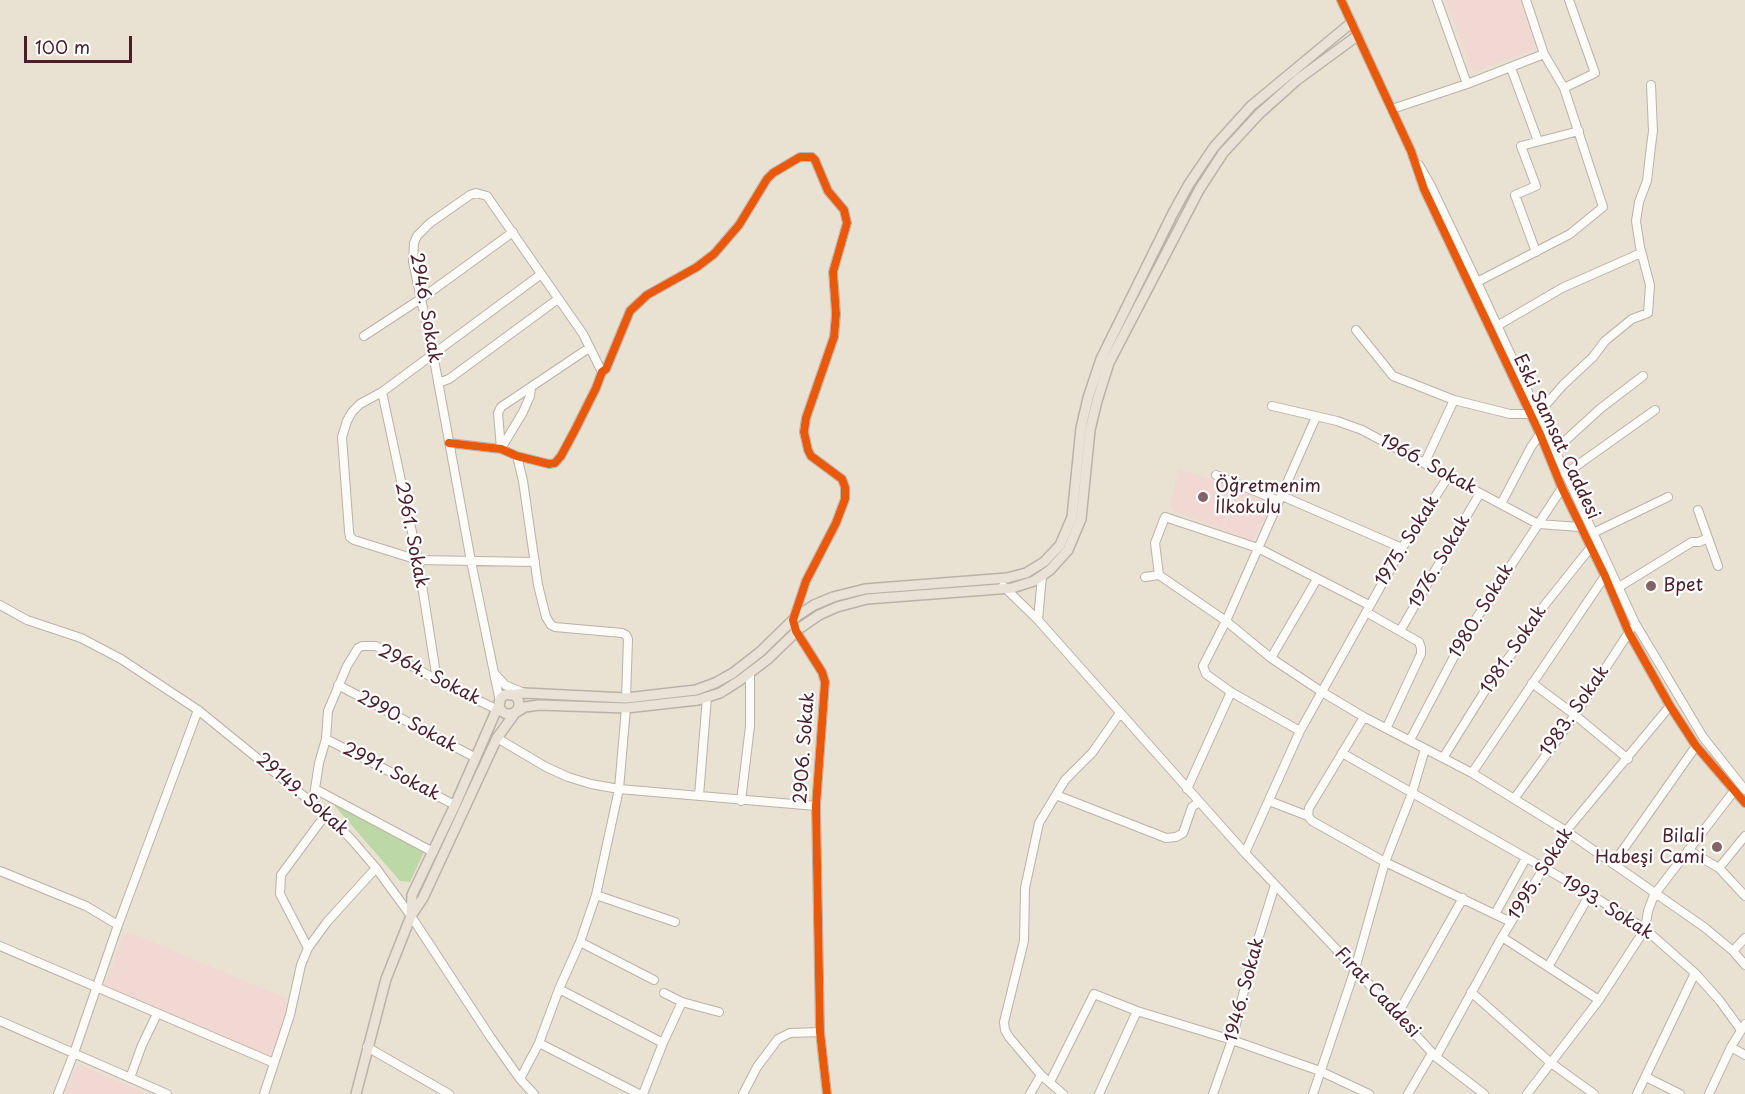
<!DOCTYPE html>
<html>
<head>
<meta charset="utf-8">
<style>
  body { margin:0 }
  #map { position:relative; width:1745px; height:1094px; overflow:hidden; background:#e9e2d3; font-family:"Playpen Sans",sans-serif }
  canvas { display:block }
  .scale { position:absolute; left:24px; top:36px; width:108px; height:27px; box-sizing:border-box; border:3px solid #4a1f2b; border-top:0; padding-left:8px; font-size:18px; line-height:21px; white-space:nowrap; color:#4a1f2b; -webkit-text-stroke:4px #fff; paint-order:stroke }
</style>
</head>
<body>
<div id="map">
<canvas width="1745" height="1094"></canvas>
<div class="scale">100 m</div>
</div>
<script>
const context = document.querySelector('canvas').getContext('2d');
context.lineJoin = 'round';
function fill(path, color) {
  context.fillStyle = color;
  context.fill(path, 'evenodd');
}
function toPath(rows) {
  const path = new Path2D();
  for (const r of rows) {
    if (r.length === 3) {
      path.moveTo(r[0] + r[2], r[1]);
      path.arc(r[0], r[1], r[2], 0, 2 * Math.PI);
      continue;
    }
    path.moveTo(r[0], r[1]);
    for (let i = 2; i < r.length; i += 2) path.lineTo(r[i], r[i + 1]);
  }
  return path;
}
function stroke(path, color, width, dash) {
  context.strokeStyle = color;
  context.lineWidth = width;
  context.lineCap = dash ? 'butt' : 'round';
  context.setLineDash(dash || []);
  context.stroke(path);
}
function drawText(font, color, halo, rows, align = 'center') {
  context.font = font + ' "Playpen Sans",sans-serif';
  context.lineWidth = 4.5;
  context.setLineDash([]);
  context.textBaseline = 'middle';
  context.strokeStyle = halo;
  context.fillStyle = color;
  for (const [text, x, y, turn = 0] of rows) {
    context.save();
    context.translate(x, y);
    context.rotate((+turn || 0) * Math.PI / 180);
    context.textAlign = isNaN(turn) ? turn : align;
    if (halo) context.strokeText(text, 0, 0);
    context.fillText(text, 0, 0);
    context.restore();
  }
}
const built = toPath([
  [1446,0,1521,0,1538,48,1475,72,1471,70],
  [1178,469,1238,488,1222,529,1174,511,1170,505],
  [1239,489,1270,501,1271,505,1254,541,1223,530],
  [131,933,288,999,273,1054,269,1056,110,989,105,984,123,935],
  [80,1065,148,1094,64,1094,76,1067]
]);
const green = toPath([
  [336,803,424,852,410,882,400,881,334,805]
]);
const minor = toPath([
  [1341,0,1411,151,1424,189,1540,434,1562,488,1605,576,1629,633,1670,706,1696,746,1745,803],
  [1437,0,1467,84],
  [1526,0,1544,54],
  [1511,68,1538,141],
  [1564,88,1595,73,1569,0],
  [1392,109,1467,84,1544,54,1564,88,1603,207,1570,234,1477,282],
  [1419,165,1431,186,1477,282,1635,623,1703,737,1745,790],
  [1536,252,1515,195,1536,186,1521,146,1579,131],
  [1497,326,1562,288,1641,253],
  [1356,330,1393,376,1454,400,1510,414,1538,414,1563,385,1593,357,1605,341,1632,319,1648,313,1650,285,1640,247,1636,221,1639,202,1647,181,1651,146,1653,131,1651,85],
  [364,336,422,298,513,232],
  [438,383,449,379,558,299],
  [382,392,418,560,437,680],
  [1272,406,1337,421,1362,430,1538,524,1580,527],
  [449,443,501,449,517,456,549,464,555,463,561,456,575,430,596,388,602,372,606,369,630,311,647,295,697,267,714,254,739,225,767,179,773,173,800,157,812,157,815,160,828,191,844,210,847,223,833,272,836,314,834,337,806,418,804,432,808,450,811,456,842,479,845,487,845,499,836,523,806,581,793,620,796,631,822,672,825,682,816,806,820,1032,827,1094],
  [502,447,523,412,530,396,531,388],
  [501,449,498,413,501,407,589,348],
  [1555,450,1601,408,1643,376],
  [517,456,523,481,538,585,546,617,551,625,555,627,622,633,626,635,628,639,626,698],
  [1425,462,1454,400],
  [1565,474,1655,410],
  [1216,475,1279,501],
  [1282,496,1402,548],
  [1501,504,1531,447,1540,434],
  [1698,510,1708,538],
  [1593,533,1668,497],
  [535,562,418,560,354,540,350,537,349,531,342,437,347,421,352,412,360,404,382,392,540,275],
  [1159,575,1155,543,1165,517,1258,548,1369,605],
  [1145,577,1159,575,1226,621,1271,658,1322,692,1364,717,1472,773,1566,831,1704,927,1733,951,1745,965],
  [1003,586,1038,620,1245,853,1355,969,1436,1057,1484,1094],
  [1619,587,1692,542,1699,542,1708,538,1718,566],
  [0,605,27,620,81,638,121,659,198,710,326,814,352,840,376,868,411,916,491,1038,520,1079,534,1094],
  [1366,612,1419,642,1421,648,1421,654,1387,727],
  [1038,620,1042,576],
  [1400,631,1480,493],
  [1271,658,1317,579],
  [495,674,505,685,524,693],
  [1532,683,1575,715,1628,759],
  [338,685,476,758],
  [500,702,471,561,433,354,413,262,414,243,417,236,430,223,470,195,476,193,487,196,583,334,602,372],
  [1364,717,1309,808,1308,816,1312,821,1385,862,1511,922],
  [1300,731,1231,692,1206,674,1203,666,1226,621,1316,417],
  [497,738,546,767,568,777,591,784,619,789,816,806],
  [326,739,455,805],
  [1410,740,1466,634,1562,488],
  [1342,753,1590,894,1645,929,1695,973,1720,1001,1741,1030],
  [1443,758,1491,681,1513,652,1539,612,1591,547],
  [1472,773,1605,576],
  [315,789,433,852],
  [1187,789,1231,692],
  [1056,795,1166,838,1176,837,1183,833,1192,807,1199,802],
  [699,796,707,697],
  [1514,799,1575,715,1631,629],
  [741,801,750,726,750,674],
  [1269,801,1308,816],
  [313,802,319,763,326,739,328,711,347,666,358,648,362,646,376,646,437,680,504,713],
  [1688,850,1719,868,1745,896],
  [1245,853,1300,731,1402,548,1448,477],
  [1613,864,1696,746],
  [1719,868,1745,836],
  [0,871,86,906,118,925],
  [596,895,675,922],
  [1495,914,1526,858],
  [1502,937,1599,1000],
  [580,942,654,980],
  [0,946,274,1063],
  [308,948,327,922,376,868],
  [1733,951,1745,938],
  [1548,967,1590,894],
  [559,989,663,1043],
  [1471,992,1551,1063,1594,1094],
  [664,993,682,1002,719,1012],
  [1397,1015,1463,898],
  [0,1021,167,1094],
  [539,1043,639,1094],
  [367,1047,449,1094],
  [1731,1047,1745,1055],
  [1436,1057,1502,937,1566,831,1670,706],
  [1646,1077,1680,1094],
  [130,1078,142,1045,157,1014],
  [520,1079,539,1043,559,989,580,942,596,895,619,789,626,708],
  [1050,1082,1094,994,1137,1011,1232,1040,1320,1071,1369,1094],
  [58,1094,74,1053,118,925,198,710],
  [264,1094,290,1015,301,965,308,948,280,894,281,875,326,814],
  [643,1094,663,1043,682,1002],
  [743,1094,757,1067,778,1039,790,1033,820,1032],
  [1030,1094,1041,1075],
  [1063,1094,1041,1075,1009,1037,1005,1030,1004,1022,1024,941,1025,888,1039,823,1065,780,1092,753,1120,713],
  [1099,1094,1137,1011],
  [1213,1094,1232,1040,1251,962,1275,885],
  [1313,1094,1355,969,1385,862,1412,793,1425,749],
  [1408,1094,1432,1053],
  [1527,1094,1599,1000,1645,929,1648,911,1654,895,1734,791],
  [1637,1094,1695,973],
  [1709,1094,1731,1047,1745,1024]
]);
const major = toPath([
  [509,704,10],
  [510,695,524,693,626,698,696,690,715,683,733,673,760,652,797,616,814,605,833,597,865,589,1007,578,1026,573,1044,562,1060,545,1072,517,1081,428,1088,398,1101,359,1173,213,1189,184,1214,147,1251,106,1351,23],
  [411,916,412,895,455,805,500,702],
  [356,1094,386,979,411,916,423,898,497,738,515,713,525,707,539,705,626,708,698,700,720,693,739,681,768,659,800,628,819,615,837,607,867,599,1012,588,1034,581,1050,570,1068,550,1081,519,1090,430,1097,401,1109,363,1199,190,1223,153,1259,114,1297,80,1357,36]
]);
const cycleway = toPath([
  [1341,0,1411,151,1424,189,1540,434,1562,488,1605,576,1629,633,1670,706,1696,746,1745,803],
  [449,443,501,449,517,456,549,464,555,463,561,456,575,430,596,388,602,372,606,369,630,311,647,295,697,267,714,254,739,225,767,179,773,173,800,157,812,157,815,160,828,191,844,210,847,223,833,272,836,314,834,337,806,418,804,432,808,450,811,456,842,479,845,487,845,499,836,523,806,581,793,620,796,631,822,672,825,682,816,806,820,1032,827,1094]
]);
const markers = [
  [1203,497,6,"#826366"],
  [1651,586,6,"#826366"],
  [1717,847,6,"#826366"]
];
const streetNames = [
  ["2946. Sokak",425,308,80],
  ["Eski Samsat Caddesi",1556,437,65],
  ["1966. Sokak",1428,465,28],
  ["2961. Sokak",411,535,79],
  ["1975. Sokak",1408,541,-58],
  ["1976. Sokak",1440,562,-60],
  ["1980. Sokak",1482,611,-59],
  ["1981. Sokak",1514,650,-56],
  ["2964. Sokak",429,675,27],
  ["1983. Sokak",1575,711,-55],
  ["2990. Sokak",407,722,28],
  ["2906. Sokak",805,748,-86],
  ["2991. Sokak",391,772,27],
  ["29149. Sokak",302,795,41],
  ["1995. Sokak",1541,874,-58],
  ["1993. Sokak",1607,908,32],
  ["1946. Sokak",1245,990,-75],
  ["Fırat Caddesi",1377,993,47]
];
const poiNames = [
  ["Öğretmenim",1215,487],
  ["İlkokulu",1215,508],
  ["Bpet",1663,586],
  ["Bilali",1705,837,"right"],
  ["Habeşi Cami",1705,858,"right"]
];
fill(built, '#f1d8d3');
fill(green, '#bcd8a6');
stroke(minor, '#bab1a9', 10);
stroke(major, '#bab1a9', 12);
stroke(minor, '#fcfbf8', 8);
stroke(major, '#eae2d6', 9);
stroke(cycleway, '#e8590c', 8);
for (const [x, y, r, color] of markers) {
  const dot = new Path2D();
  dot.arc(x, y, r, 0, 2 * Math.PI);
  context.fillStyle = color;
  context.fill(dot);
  stroke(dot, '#fff', 2);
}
drawText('18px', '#4a1f2b', '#fff', streetNames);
drawText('18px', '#4a1f2b', '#fff', poiNames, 'left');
</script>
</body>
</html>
